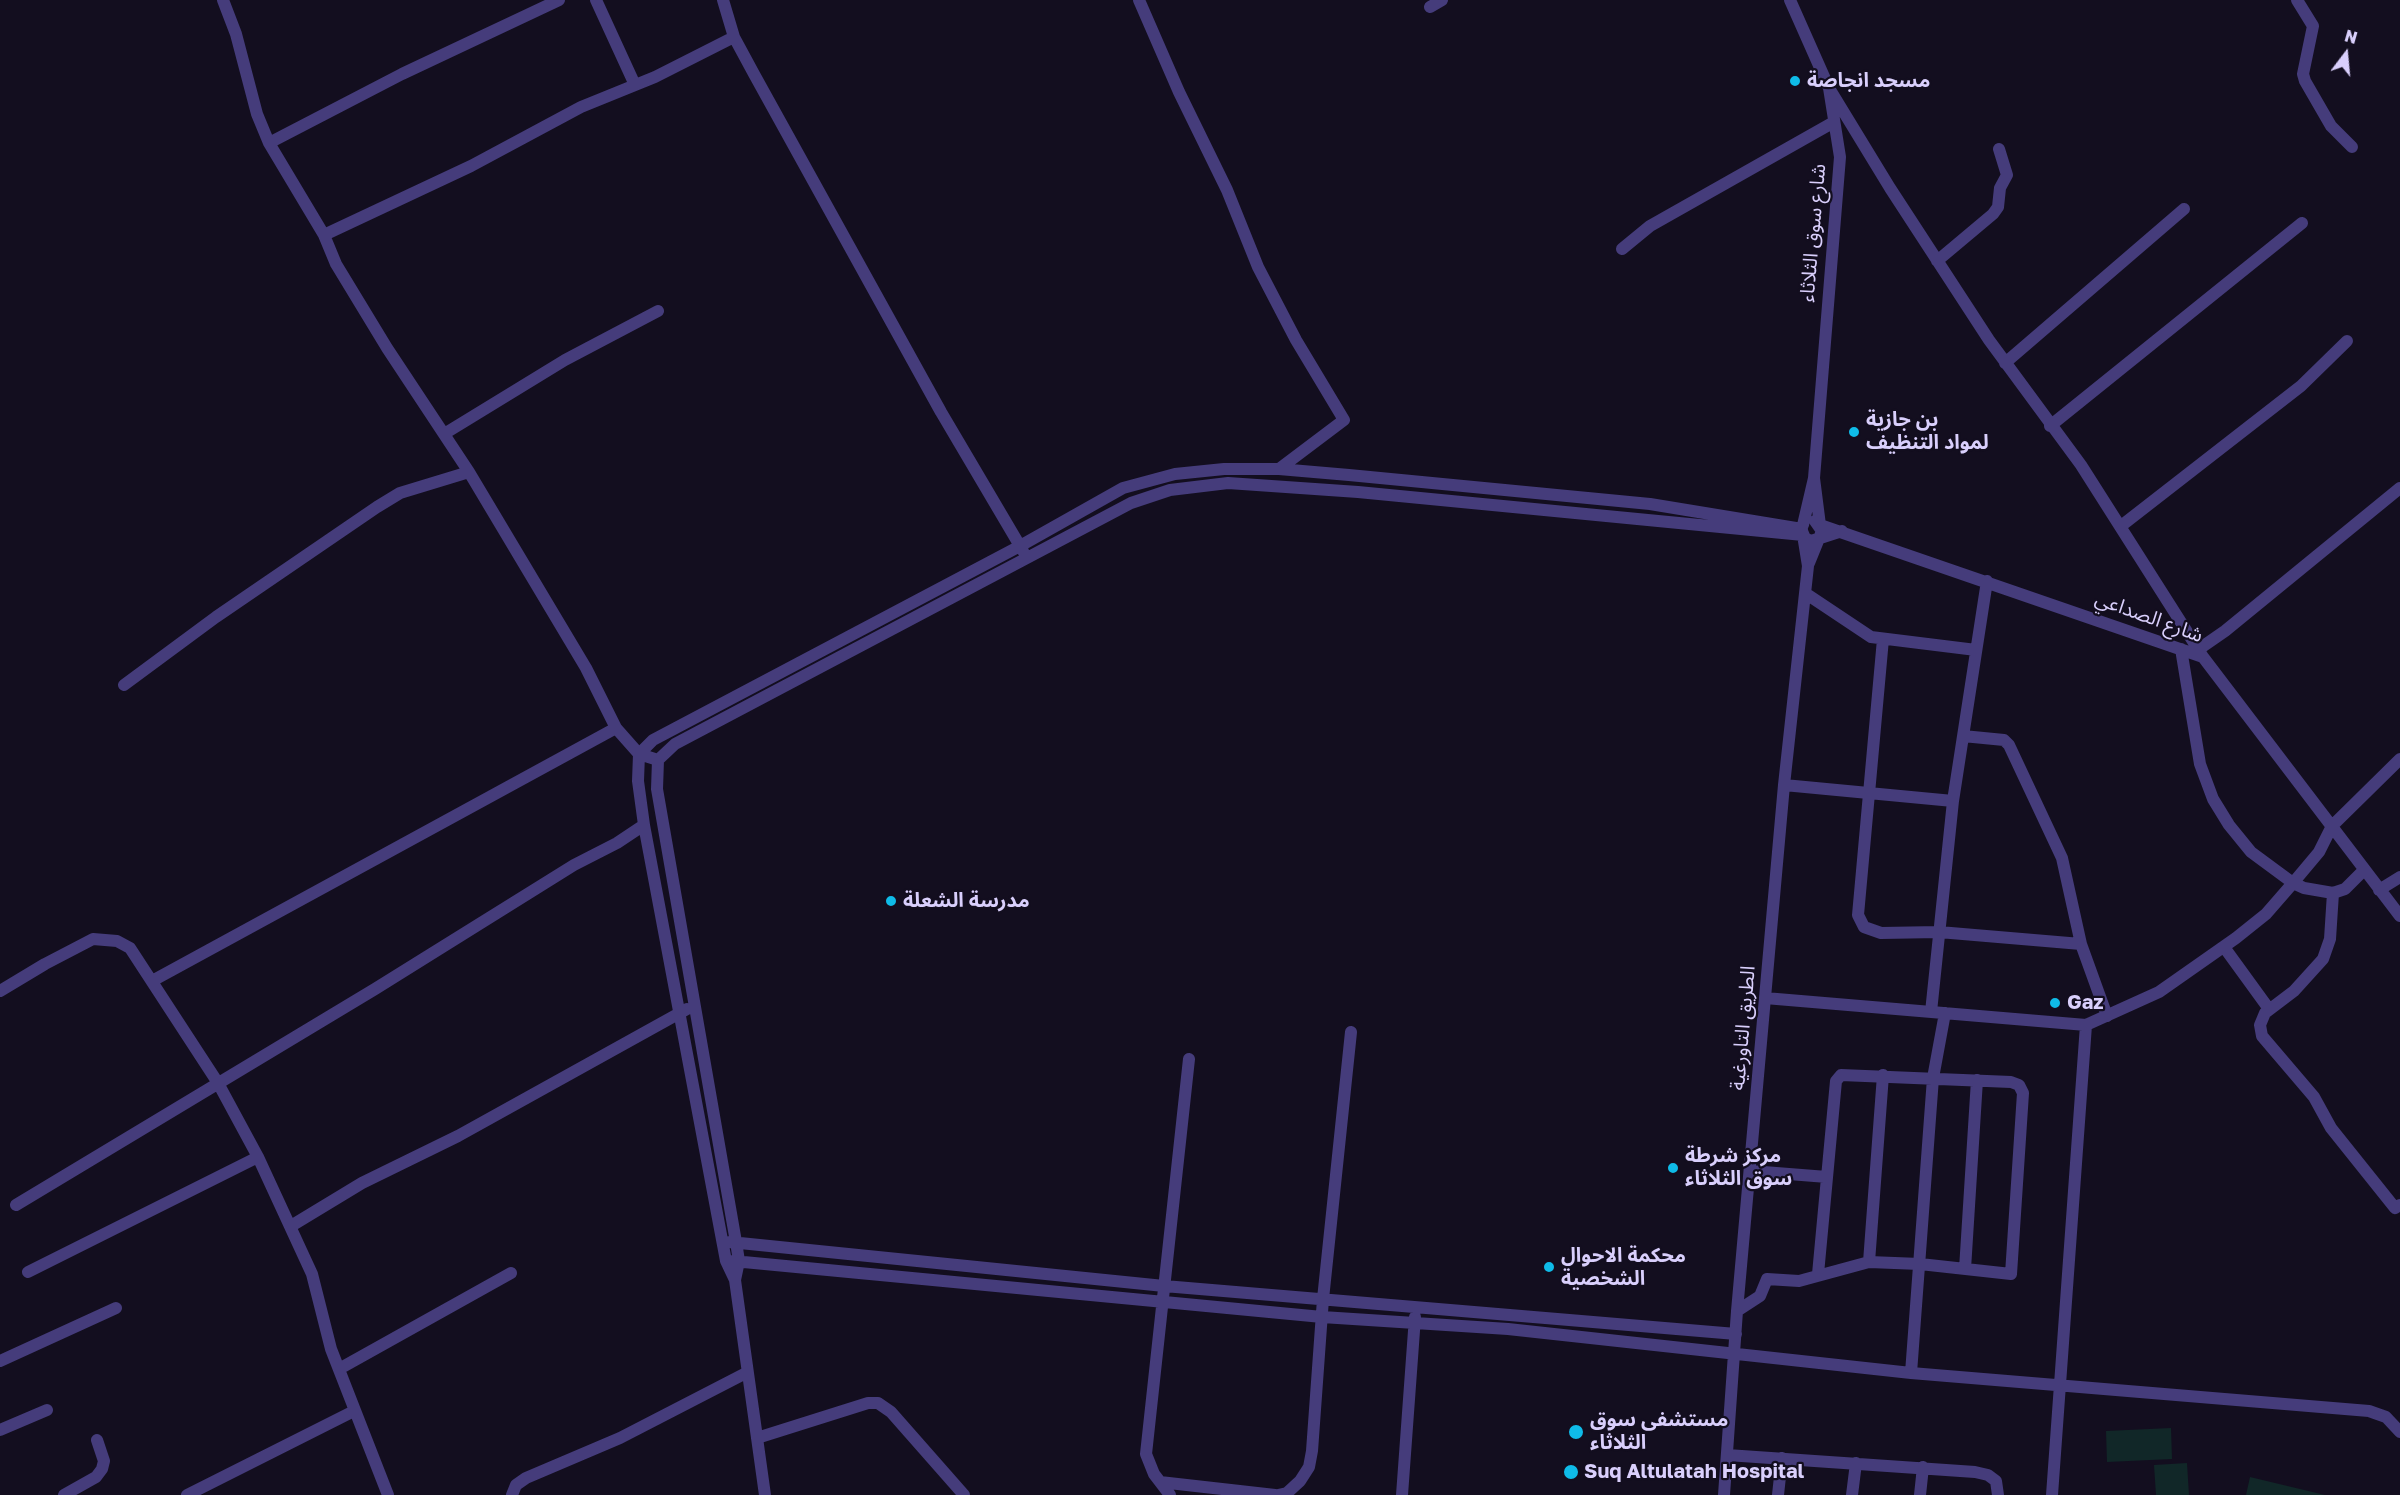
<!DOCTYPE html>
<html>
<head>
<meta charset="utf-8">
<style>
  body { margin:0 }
  #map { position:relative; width:2400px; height:1495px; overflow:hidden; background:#130e1f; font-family:"Golos Text",sans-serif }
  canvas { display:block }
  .north { position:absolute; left:2316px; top:24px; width:60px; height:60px; -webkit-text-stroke:4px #130e1f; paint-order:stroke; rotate:16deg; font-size:16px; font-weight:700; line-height:24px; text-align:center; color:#d9cffc }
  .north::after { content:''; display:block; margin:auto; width:21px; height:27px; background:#d9cffc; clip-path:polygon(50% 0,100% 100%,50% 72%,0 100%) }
</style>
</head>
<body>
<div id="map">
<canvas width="2400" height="1495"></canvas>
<div class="north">N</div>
</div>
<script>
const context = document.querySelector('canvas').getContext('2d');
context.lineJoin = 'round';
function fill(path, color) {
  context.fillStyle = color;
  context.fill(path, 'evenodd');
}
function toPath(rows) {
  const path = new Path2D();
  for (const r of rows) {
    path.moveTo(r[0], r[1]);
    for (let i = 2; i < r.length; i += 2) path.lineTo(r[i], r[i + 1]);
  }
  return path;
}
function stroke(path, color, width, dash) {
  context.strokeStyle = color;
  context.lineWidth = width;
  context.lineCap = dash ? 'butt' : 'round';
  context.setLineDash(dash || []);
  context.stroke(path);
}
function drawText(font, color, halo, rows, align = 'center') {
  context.font = font + ' "Golos Text","Noto Sans Arabic",sans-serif';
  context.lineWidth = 4.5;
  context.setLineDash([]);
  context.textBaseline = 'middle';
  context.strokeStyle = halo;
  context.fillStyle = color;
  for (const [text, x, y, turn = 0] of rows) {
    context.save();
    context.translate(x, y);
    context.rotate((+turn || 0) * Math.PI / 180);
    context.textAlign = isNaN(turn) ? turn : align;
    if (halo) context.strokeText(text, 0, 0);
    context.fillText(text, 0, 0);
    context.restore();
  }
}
const green = toPath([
  [2171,1428,2172,1459,2107,1462,2106,1431],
  [2187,1463,2189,1495,2156,1495,2154,1465],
  [2250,1477,2325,1495,2246,1495]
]);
const minor = toPath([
  [223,0,236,34,257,114,269,143,324,235,336,264,387,348,469,472,586,668,616,728,639,754,658,760],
  [596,0,635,85],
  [723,0,734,37,754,74,941,412,1023,551],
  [1139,0,1179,92,1227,190,1258,267,1296,340,1344,420,1279,469],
  [1790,0,1829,88,1840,157,1814,478,1803,525],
  [2297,0,2313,26,2303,74,2305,81,2331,126,2352,147],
  [1430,7,1442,0],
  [1829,88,1890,188,1989,340,2081,465,2203,657],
  [269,143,402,74,559,0],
  [324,235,471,166,581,107,655,77,734,37],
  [1622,249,1650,226,1834,122],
  [1937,261,1993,214,1998,207,2000,188,2007,175,1999,149],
  [2005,363,2184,209],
  [2050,426,2302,223],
  [444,434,565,360,658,311],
  [1814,478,1820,525,2203,657,2400,916],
  [2121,526,2301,386,2347,341],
  [1802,531,1805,538,1811,541,1842,531],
  [1809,563,1822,531,1815,521],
  [1805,593,1871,637,1976,650],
  [1883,639,1858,915,1864,927,1881,933,1939,932,2081,944,2107,1016],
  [2181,649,2200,764,2213,799,2229,825,2251,852,2293,883,2319,852,2332,826,2400,759],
  [2199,649,2225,631,2400,488],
  [124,685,216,617,377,507,400,493,469,472],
  [1963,736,2004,740,2009,745,2062,858,2081,944],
  [1784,785,1953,801],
  [2379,890,2400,877],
  [2333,893,2330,939,2323,959,2294,991,2265,1013,2260,1025,2262,1036,2314,1097,2331,1128,2395,1208,2400,1205],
  [2224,947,2269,1009],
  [152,981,616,728],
  [0,991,45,964,93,939,117,941,130,948,218,1083,258,1157,312,1274,331,1349,388,1495],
  [1765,998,2086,1025,2159,992,2236,938,2266,914,2293,883,2304,888,2333,893,2345,889,2364,870],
  [1931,1012,1953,801,1987,581],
  [1751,1171,1827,1177],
  [16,1205,375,989,574,865,617,843,644,825],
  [291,1226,362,1183,458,1136,687,1009],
  [730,1242,1164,1286,1736,1334],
  [733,1261,1322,1317,1508,1329,1911,1373,2369,1411,2386,1417,2400,1432],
  [1869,1262,1883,1075],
  [1965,1269,1977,1080],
  [28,1272,258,1157],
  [735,1280,726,1261,644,825,638,781,639,754,653,740,1020,546,1123,488,1175,474,1224,469,1279,469,1349,475,1650,504,1802,529],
  [1737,1311,1760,1296,1767,1279,1799,1281,1869,1262,1920,1264,2011,1274,2023,1093,2019,1085,2011,1082,1841,1075,1836,1081,1818,1274],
  [0,1361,116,1308],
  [339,1369,511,1273],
  [1911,1373,1933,1078,1945,1013],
  [0,1430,47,1410],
  [757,1438,868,1403,878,1403,891,1412,964,1495],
  [1727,1455,1975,1472,1988,1475,1996,1481,1998,1495],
  [1160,1482,1275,1495],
  [64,1495,96,1477,102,1469,104,1461,97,1440],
  [187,1495,354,1411],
  [512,1495,516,1485,526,1478,620,1438,746,1373],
  [765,1495,735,1280,739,1261,736,1242,657,789,658,760,675,744,1131,503,1170,490,1228,483,1358,492,1803,535,1808,566,1784,785,1737,1311,1724,1495],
  [1170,1495,1154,1474,1146,1454,1189,1059],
  [1278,1495,1287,1493,1300,1481,1309,1467,1312,1451,1323,1299,1351,1032],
  [1402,1495,1415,1317],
  [1778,1495,1782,1458],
  [1852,1495,1856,1463],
  [1920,1495,1923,1467],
  [2052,1495,2086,1025]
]);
const markers = [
  [1795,81,6,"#0fbbe8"],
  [1854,432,6,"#0fbbe8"],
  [891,901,6,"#0fbbe8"],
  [2055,1003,6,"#0fbbe8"],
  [1673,1168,6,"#0fbbe8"],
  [1549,1267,6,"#0fbbe8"],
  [1576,1432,8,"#0fbbe8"],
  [1571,1472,8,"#0fbbe8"]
];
const poiNames = [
  ["مسجد انجاصة",1807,81],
  ["بن جازية",1866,420],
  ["لمواد التنظيف",1866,443],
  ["مدرسة الشعلة",903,901],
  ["Gaz",2067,1003],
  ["مركز شرطة",1685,1156],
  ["سوق الثلاثاء",1685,1179],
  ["محكمة الاحوال",1561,1256],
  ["الشخصية",1561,1279],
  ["مستشفى سوق",1590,1420],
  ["الثلاثاء",1590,1443],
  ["Suq Altulatah Hospital",1584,1472]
];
const streetNames = [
  ["شارع سوق الثلاثاء",1813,233,-85],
  ["شارع الصداعي",2149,617,20],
  ["الطريق التاورغية",1743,1028,-85]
];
fill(green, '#112728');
stroke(minor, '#453c7b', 12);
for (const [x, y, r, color] of markers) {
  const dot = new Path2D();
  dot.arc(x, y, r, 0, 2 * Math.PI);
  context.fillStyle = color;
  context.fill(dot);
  stroke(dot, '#130e1f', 2);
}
drawText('bold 20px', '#d9cffc', '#130e1f', poiNames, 'left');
drawText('20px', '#d9cffc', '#130e1f', streetNames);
</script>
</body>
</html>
